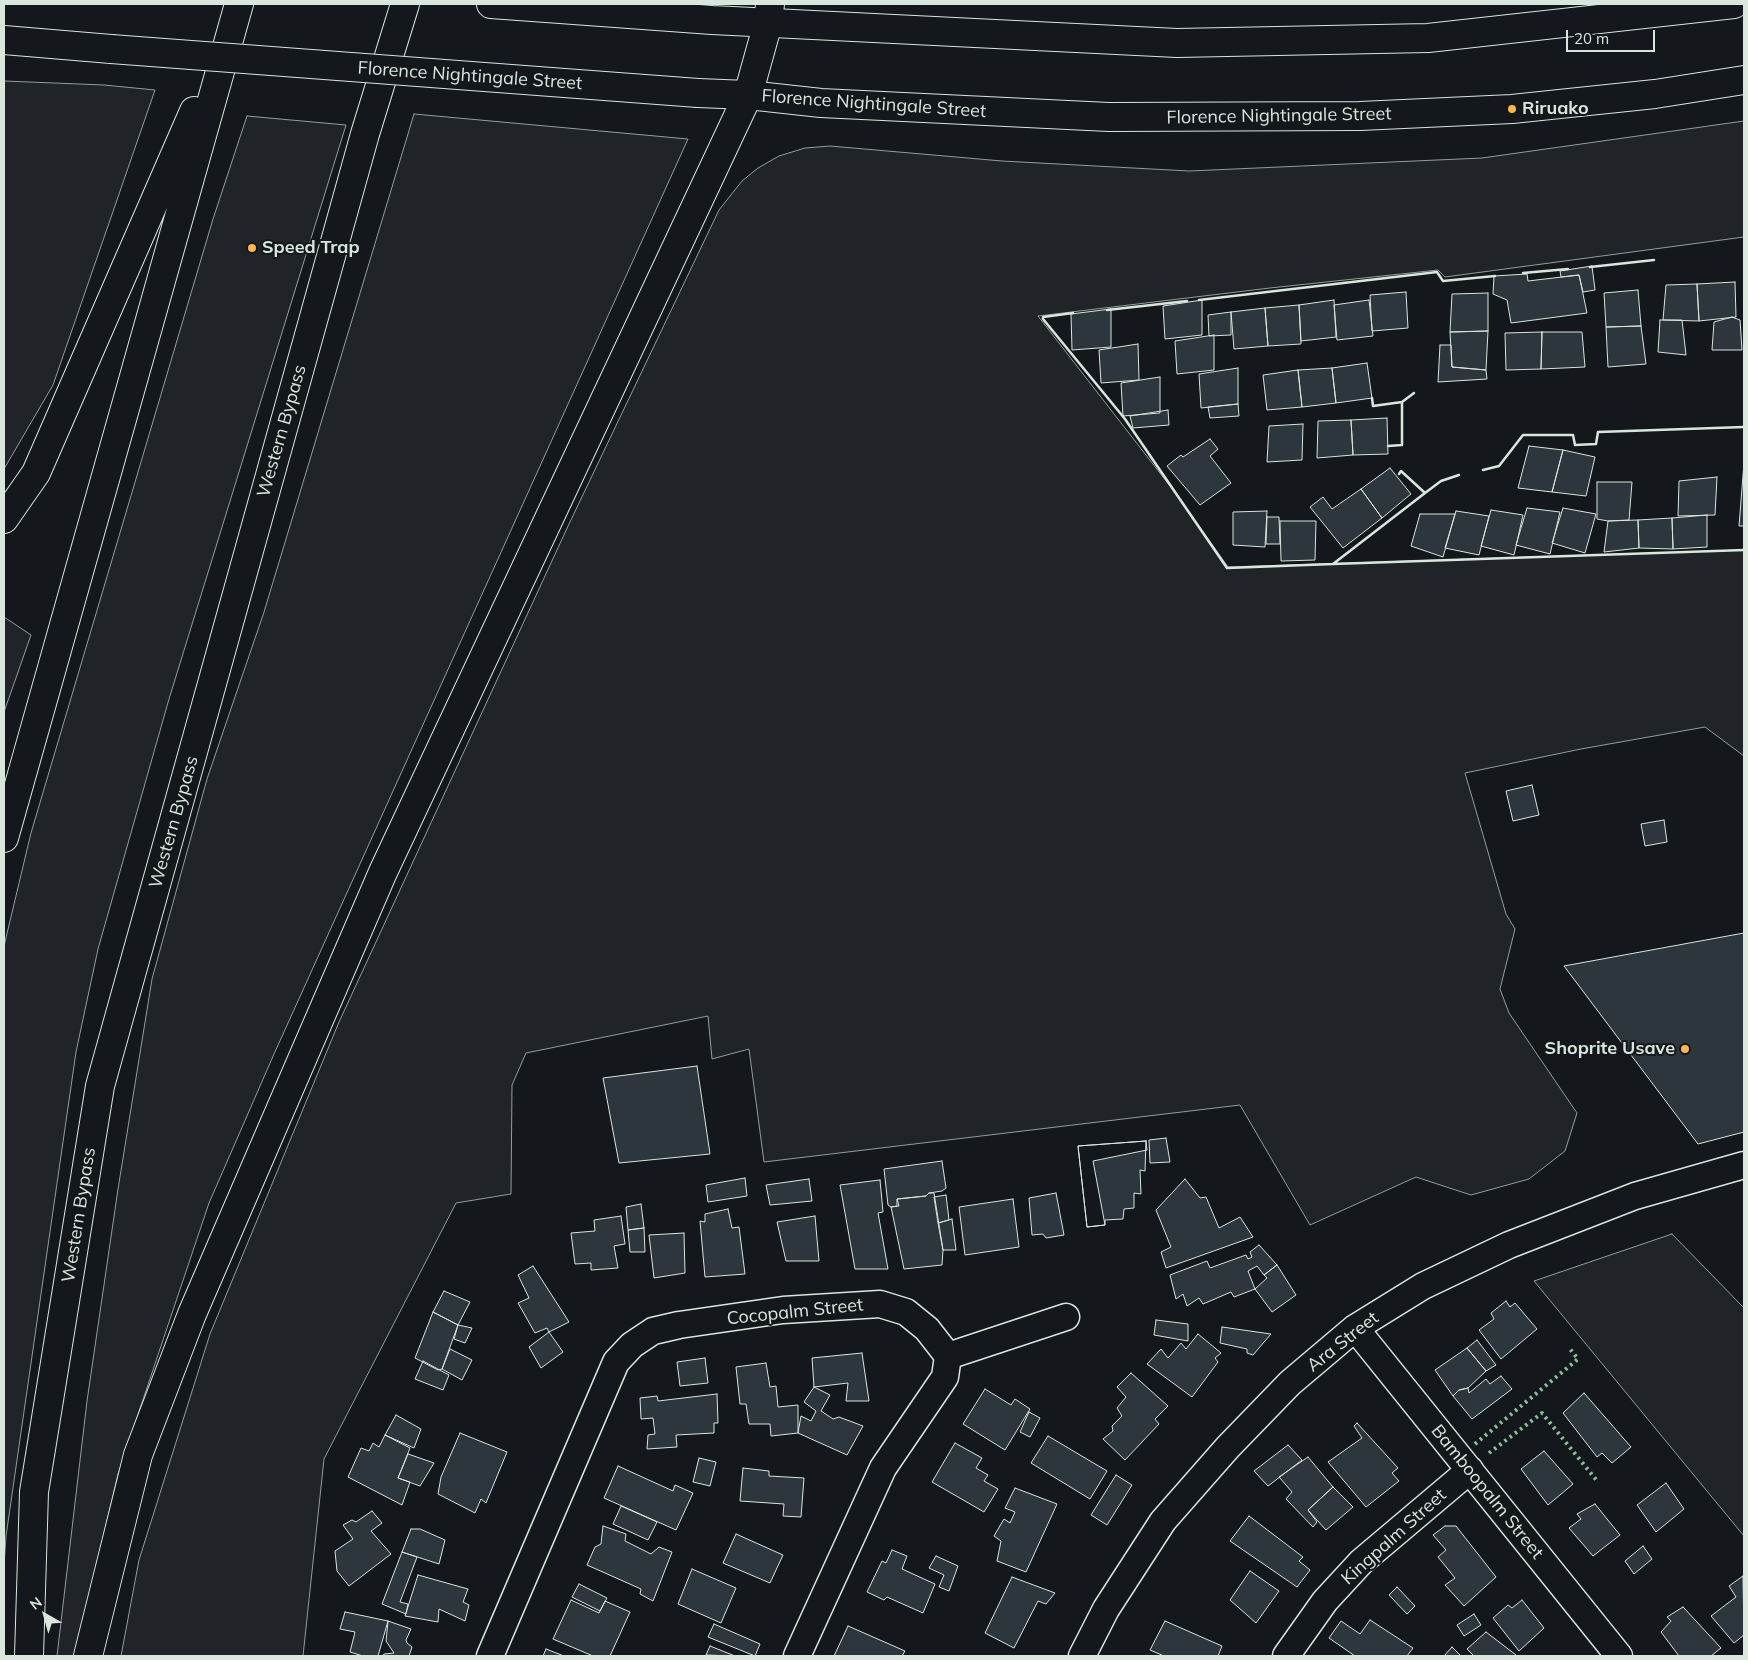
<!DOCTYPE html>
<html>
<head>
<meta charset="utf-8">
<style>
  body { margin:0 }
  #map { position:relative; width:1748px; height:1660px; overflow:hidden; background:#14181c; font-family:Mulish,sans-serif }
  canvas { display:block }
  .frame { position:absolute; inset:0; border:5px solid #d8e6dc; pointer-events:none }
  .north { position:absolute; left:20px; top:1590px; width:50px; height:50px; -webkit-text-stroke:4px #14181c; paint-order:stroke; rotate:322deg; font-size:14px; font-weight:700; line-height:20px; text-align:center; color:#d8e6dc }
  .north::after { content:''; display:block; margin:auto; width:18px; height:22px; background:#d8e6dc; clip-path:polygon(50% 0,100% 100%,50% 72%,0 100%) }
  .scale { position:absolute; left:1566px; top:30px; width:89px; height:22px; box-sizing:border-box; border:2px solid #d8e6dc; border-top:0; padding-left:6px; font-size:15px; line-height:18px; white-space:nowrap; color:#d8e6dc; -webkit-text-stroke:4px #14181c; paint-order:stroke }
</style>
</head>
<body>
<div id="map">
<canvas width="1748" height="1660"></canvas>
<div class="frame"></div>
<div class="north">N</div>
<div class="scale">20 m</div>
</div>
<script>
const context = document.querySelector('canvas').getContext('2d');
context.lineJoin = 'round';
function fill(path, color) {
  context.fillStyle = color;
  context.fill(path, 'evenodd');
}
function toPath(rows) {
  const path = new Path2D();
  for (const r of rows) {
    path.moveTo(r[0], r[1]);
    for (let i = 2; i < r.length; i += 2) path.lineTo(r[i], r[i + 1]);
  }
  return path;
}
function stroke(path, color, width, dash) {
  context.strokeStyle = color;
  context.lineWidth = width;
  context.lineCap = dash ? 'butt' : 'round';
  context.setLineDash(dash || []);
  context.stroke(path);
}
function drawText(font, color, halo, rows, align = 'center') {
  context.font = font + ' Mulish,sans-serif';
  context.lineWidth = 4;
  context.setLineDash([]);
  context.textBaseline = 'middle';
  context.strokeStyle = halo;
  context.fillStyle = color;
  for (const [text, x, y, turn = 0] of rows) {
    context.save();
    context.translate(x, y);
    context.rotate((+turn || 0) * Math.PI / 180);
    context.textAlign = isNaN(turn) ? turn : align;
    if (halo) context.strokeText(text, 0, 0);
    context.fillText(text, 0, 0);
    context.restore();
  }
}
const green = toPath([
  [4,81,104,85,155,90,53,385,4,469,4,81],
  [414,114,688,139,274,1054,209,1203,118,1474,75,1656,57,1656,87,1401,118,1189,152,979,207,779,264,612,414,114],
  [247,116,346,125,169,699,98,949,76,1052,6,1536,4,1565,4,946,31,833,213,219,247,116],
  [1744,121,1744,237,1445,277,1438,270,1270,288,1038,316,1177,495,1228,567,1744,550,1744,756,1705,727,1581,749,1465,773,1506,914,1515,929,1500,989,1509,1013,1577,1113,1565,1151,1529,1179,1471,1195,1416,1177,1310,1225,1240,1105,764,1162,749,1049,712,1059,708,1016,526,1053,512,1085,511,1194,456,1203,324,1459,303,1656,121,1656,139,1560,210,1334,339,1022,569,524,719,210,742,181,758,168,779,156,805,148,830,146,1002,161,1189,171,1482,158,1744,121],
  [4,617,31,635,4,712,4,617],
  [1672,1234,1744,1308,1744,1536,1534,1281,1672,1234]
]);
const building = toPath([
  [1592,266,1595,290,1583,292,1579,275,1561,277,1560,271,1592,266],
  [1527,274,1528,281,1579,275,1587,313,1511,323,1507,300,1493,294,1494,276,1527,274],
  [1735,282,1736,317,1699,321,1697,284,1735,282],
  [1697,284,1699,321,1663,320,1666,285,1697,284],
  [1638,290,1641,326,1606,327,1604,293,1638,290],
  [1406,292,1408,328,1372,331,1370,295,1406,292],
  [1488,293,1488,331,1450,332,1452,294,1488,293],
  [1202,300,1202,335,1165,339,1163,306,1202,300],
  [1334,300,1336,337,1301,341,1299,305,1334,300],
  [1369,300,1373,336,1337,340,1334,305,1369,300],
  [1299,305,1301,344,1268,346,1265,308,1299,305],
  [1265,308,1268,346,1234,349,1231,312,1265,308],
  [1111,309,1111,347,1072,350,1071,314,1111,309],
  [1231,312,1231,335,1209,336,1208,315,1231,312],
  [1732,317,1740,320,1742,350,1712,350,1714,322,1732,317],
  [1660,320,1682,320,1686,355,1658,352,1660,320],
  [1641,326,1646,364,1608,367,1606,327,1641,326],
  [1488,331,1486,370,1452,367,1450,332,1488,331],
  [1542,332,1541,369,1506,370,1505,333,1542,332],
  [1542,332,1582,332,1585,367,1541,369,1542,332],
  [1214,335,1214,370,1177,374,1175,341,1214,335],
  [1138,344,1139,380,1101,383,1099,350,1138,344],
  [1440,345,1451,345,1452,367,1486,370,1487,379,1438,382,1440,345],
  [1367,363,1372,398,1336,403,1332,368,1367,363],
  [1238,368,1238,404,1201,408,1199,374,1238,368],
  [1332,368,1336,403,1302,407,1298,370,1332,368],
  [1298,370,1302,407,1267,410,1263,375,1298,370],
  [1160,377,1160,413,1123,416,1121,383,1160,377],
  [1238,404,1239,416,1210,418,1208,407,1238,404],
  [1168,410,1169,425,1133,428,1130,416,1168,410],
  [1387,418,1388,454,1353,455,1351,420,1387,418],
  [1351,420,1353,455,1317,458,1318,421,1351,420],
  [1303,424,1302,460,1267,462,1269,426,1303,424],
  [1210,439,1218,449,1210,456,1231,483,1200,505,1167,466,1181,455,1183,457,1210,439],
  [1529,446,1563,450,1552,492,1518,488,1529,446],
  [1563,450,1595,457,1586,496,1552,492,1563,450],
  [1744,463,1744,526,1739,526,1744,463],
  [1390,468,1411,494,1382,518,1361,489,1390,468],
  [1717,477,1715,515,1678,516,1679,481,1717,477],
  [1597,482,1632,482,1629,520,1608,521,1597,519,1597,482],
  [1361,489,1382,518,1343,548,1310,507,1323,497,1332,509,1361,489],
  [1527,508,1560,512,1550,554,1516,545,1527,508],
  [1563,508,1596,514,1585,553,1552,543,1563,508],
  [1491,510,1523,515,1514,555,1481,546,1491,510],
  [1267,511,1265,547,1233,545,1233,512,1267,511],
  [1456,511,1489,516,1479,555,1445,548,1456,511],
  [1420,514,1455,514,1443,557,1411,546,1420,514],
  [1707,515,1707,547,1673,549,1672,518,1707,515],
  [1267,517,1279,517,1280,544,1266,544,1267,517],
  [1672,518,1673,549,1639,548,1638,520,1672,518],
  [1638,520,1639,548,1604,552,1608,521,1638,520],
  [1280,521,1316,521,1315,560,1281,561,1280,521],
  [1532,785,1539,815,1513,821,1506,791,1532,785],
  [1664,820,1667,842,1645,846,1641,824,1664,820],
  [1744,933,1744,1132,1698,1144,1564,966,1744,933],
  [697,1066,710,1154,619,1163,603,1078,697,1066],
  [1166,1138,1170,1162,1150,1163,1149,1140,1166,1138],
  [1146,1141,1147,1150,1093,1161,1105,1225,1087,1227,1078,1146,1146,1141],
  [1146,1141,1145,1171,1140,1170,1141,1194,1134,1193,1134,1208,1124,1209,1123,1219,1105,1220,1105,1225,1087,1227,1078,1146,1146,1141],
  [942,1161,946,1188,942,1191,929,1193,926,1196,897,1199,897,1206,891,1207,888,1205,884,1169,942,1161],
  [745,1178,747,1196,708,1202,706,1185,745,1178],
  [809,1179,812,1201,770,1205,766,1185,809,1179],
  [1185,1179,1200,1198,1206,1197,1219,1228,1240,1217,1253,1237,1166,1268,1161,1252,1171,1247,1156,1210,1185,1179],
  [880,1180,883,1212,878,1213,888,1269,855,1269,840,1185,880,1180],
  [929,1193,934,1193,943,1250,942,1265,904,1269,891,1207,899,1206,897,1199,926,1196,929,1193],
  [1056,1193,1064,1235,1046,1238,1043,1234,1032,1235,1029,1198,1056,1193],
  [946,1195,949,1220,938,1223,934,1197,946,1195],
  [1013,1199,1019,1247,965,1255,959,1207,1013,1199],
  [641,1204,644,1228,628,1230,626,1207,641,1204],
  [728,1209,732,1228,739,1227,745,1274,705,1277,700,1221,705,1222,705,1214,728,1209],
  [621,1216,625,1244,614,1246,618,1268,591,1270,591,1263,575,1264,571,1233,595,1231,594,1220,621,1216],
  [815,1216,819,1261,786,1261,777,1222,815,1216],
  [952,1219,956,1250,943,1250,938,1223,952,1219],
  [644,1228,645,1252,630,1252,628,1230,644,1228],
  [684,1233,685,1273,654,1278,649,1235,684,1233],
  [1259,1245,1277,1265,1264,1275,1257,1266,1248,1271,1255,1289,1234,1297,1231,1292,1203,1304,1199,1298,1187,1306,1183,1294,1176,1299,1170,1275,1207,1261,1210,1268,1246,1255,1248,1259,1252,1257,1250,1252,1259,1245],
  [1277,1265,1296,1295,1272,1312,1255,1289,1267,1278,1264,1275,1277,1265],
  [533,1266,569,1322,549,1332,547,1328,535,1333,518,1303,529,1298,518,1275,533,1266],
  [444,1291,470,1302,458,1325,433,1312,444,1291],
  [1506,1301,1510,1307,1515,1303,1537,1329,1501,1359,1479,1330,1494,1319,1491,1313,1506,1301],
  [433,1312,458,1325,442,1369,438,1370,415,1358,433,1312],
  [1156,1320,1188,1324,1188,1341,1154,1335,1156,1320],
  [458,1325,472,1328,465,1343,454,1339,458,1325],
  [1222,1327,1271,1334,1253,1355,1247,1353,1247,1349,1220,1343,1222,1327],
  [549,1332,563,1352,541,1368,529,1347,549,1332],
  [1198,1334,1221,1353,1215,1358,1218,1362,1192,1397,1147,1364,1161,1349,1168,1358,1181,1343,1186,1349,1198,1334],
  [1477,1340,1496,1365,1486,1371,1467,1348,1477,1340],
  [1467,1348,1486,1371,1468,1388,1459,1390,1453,1396,1435,1370,1467,1348],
  [450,1349,472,1360,462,1380,442,1369,450,1349],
  [862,1353,869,1401,846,1401,848,1383,814,1387,812,1358,862,1353],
  [705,1358,708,1383,680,1386,677,1362,705,1358],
  [423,1361,449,1375,443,1390,415,1379,423,1361],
  [766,1363,770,1387,776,1386,778,1407,798,1405,798,1433,771,1436,770,1424,749,1424,746,1404,740,1404,736,1367,766,1363],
  [1131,1373,1168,1406,1155,1419,1159,1424,1125,1460,1103,1439,1113,1431,1112,1426,1122,1416,1117,1408,1126,1397,1117,1387,1131,1373],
  [1501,1376,1512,1389,1472,1419,1453,1396,1459,1390,1468,1388,1469,1393,1486,1379,1490,1384,1501,1376],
  [814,1387,830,1395,821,1411,833,1419,839,1417,863,1426,847,1455,798,1433,801,1416,811,1421,816,1411,804,1402,814,1387],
  [985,1389,1011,1405,1015,1399,1030,1409,1005,1450,963,1424,985,1389],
  [1584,1393,1631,1447,1612,1463,1602,1453,1597,1457,1563,1413,1584,1393],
  [717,1394,718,1423,714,1423,714,1433,676,1435,677,1447,647,1449,648,1435,655,1434,653,1418,641,1419,640,1398,657,1396,658,1401,717,1394],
  [1029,1412,1040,1418,1030,1437,1020,1432,1029,1412],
  [396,1415,421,1429,414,1448,385,1435,396,1415],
  [1357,1423,1398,1468,1392,1473,1399,1481,1366,1507,1328,1462,1362,1438,1354,1426,1357,1423],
  [460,1433,507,1452,486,1503,481,1499,475,1513,438,1494,441,1477,460,1433],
  [385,1435,410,1448,398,1478,410,1482,402,1505,348,1477,361,1448,369,1451,373,1443,379,1447,385,1435],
  [1048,1436,1107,1471,1090,1499,1031,1463,1048,1436],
  [955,1443,982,1458,976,1468,988,1475,984,1481,998,1489,984,1512,932,1482,955,1443],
  [1288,1445,1302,1460,1268,1486,1254,1471,1288,1445],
  [1544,1451,1573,1484,1548,1505,1521,1469,1544,1451],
  [408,1454,434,1463,420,1486,398,1478,408,1454],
  [1308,1457,1333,1487,1308,1510,1317,1522,1313,1527,1286,1499,1292,1492,1279,1477,1308,1457],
  [699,1458,716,1462,710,1486,693,1482,699,1458],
  [618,1466,673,1491,675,1485,693,1493,676,1530,604,1498,618,1466],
  [743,1468,769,1471,769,1476,804,1478,801,1517,783,1516,784,1504,740,1501,743,1468],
  [1116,1475,1132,1485,1107,1525,1091,1515,1116,1475],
  [1666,1483,1684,1509,1656,1532,1637,1505,1666,1483],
  [1333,1487,1353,1507,1326,1530,1308,1510,1333,1487],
  [1015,1488,1057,1504,1026,1572,997,1561,1001,1541,994,1536,1004,1519,1010,1523,1015,1512,1005,1508,1015,1488],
  [1595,1504,1620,1535,1593,1556,1569,1528,1581,1519,1577,1514,1595,1504],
  [621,1506,657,1522,648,1540,613,1524,621,1506],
  [372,1511,382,1523,371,1531,391,1554,349,1586,337,1571,335,1551,353,1539,343,1525,352,1520,356,1522,372,1511],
  [1249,1516,1303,1557,1299,1561,1310,1570,1297,1587,1230,1541,1249,1516],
  [603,1526,626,1534,625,1541,651,1554,659,1547,672,1552,653,1601,640,1594,641,1589,587,1565,595,1547,601,1544,603,1526],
  [1445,1526,1456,1526,1496,1577,1464,1606,1445,1585,1455,1578,1438,1557,1446,1550,1433,1535,1445,1526],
  [411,1529,420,1529,445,1540,439,1564,402,1552,411,1529],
  [736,1534,783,1555,770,1583,723,1563,736,1534],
  [1643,1546,1652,1559,1634,1574,1625,1561,1643,1546],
  [892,1550,907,1556,902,1569,935,1584,923,1613,887,1597,884,1600,867,1592,882,1561,886,1563,892,1550],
  [402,1552,417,1557,400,1602,408,1604,406,1614,382,1604,402,1552],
  [936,1556,958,1566,949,1591,939,1587,944,1575,929,1568,936,1556],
  [692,1569,736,1588,721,1623,678,1604,692,1569],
  [1250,1571,1279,1591,1256,1623,1230,1600,1250,1571],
  [418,1575,468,1589,463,1602,469,1605,465,1621,439,1609,438,1622,405,1616,418,1575],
  [1743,1576,1744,1635,1734,1643,1711,1616,1736,1597,1729,1586,1743,1576],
  [1012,1577,1055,1593,1046,1604,1038,1601,1014,1648,985,1633,1012,1577],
  [579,1584,607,1598,600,1611,572,1597,579,1584],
  [1397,1587,1415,1606,1407,1614,1389,1595,1397,1587],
  [571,1600,599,1613,605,1601,630,1612,610,1656,593,1656,553,1639,571,1600],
  [1522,1600,1544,1628,1519,1651,1493,1618,1508,1605,1512,1608,1522,1600],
  [1683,1607,1721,1648,1711,1656,1679,1656,1661,1632,1671,1621,1667,1617,1683,1607],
  [345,1612,388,1621,378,1656,363,1656,350,1652,355,1632,340,1629,345,1612],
  [1474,1614,1481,1625,1464,1636,1457,1625,1474,1614],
  [1370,1620,1413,1648,1407,1656,1355,1656,1329,1638,1341,1621,1360,1634,1370,1620],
  [388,1621,411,1629,406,1640,407,1643,412,1647,409,1656,383,1656,384,1654,394,1653,386,1641,388,1621],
  [1165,1621,1222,1646,1218,1656,1164,1656,1150,1650,1165,1621],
  [714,1624,760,1644,755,1656,708,1637,714,1624],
  [848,1626,905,1651,902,1656,834,1656,848,1626],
  [1486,1632,1516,1655,1515,1656,1474,1656,1467,1649,1486,1632],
  [710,1646,735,1656,706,1655,710,1646],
  [1452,1647,1461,1656,1444,1656,1452,1647],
  [546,1649,564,1656,543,1656,546,1649]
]);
const minor = toPath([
  [1355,1328,1619,1656],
  [948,1356,1066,1317],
  [490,1656,616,1362,632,1345,653,1331,679,1325,783,1310,880,1304,906,1312,927,1329,948,1356,945,1377,883,1468,797,1656],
  [1082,1656,1106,1609,1163,1521,1228,1447,1290,1383,1355,1328,1423,1286,1509,1245,1635,1196,1744,1165],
  [1286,1656,1325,1601,1361,1562,1470,1470]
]);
const secondary = toPath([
  [491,4,712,20,1177,43,1428,38,1734,4],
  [4,40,111,49],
  [698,93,748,95,821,103,1109,117,1360,116,1512,109,1655,94,1744,80]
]);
const motorway = toPath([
  [4,519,36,473,194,111],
  [4,838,239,4],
  [29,1656,34,1492,100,1086,365,134,405,4],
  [88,1656,138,1455,192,1314,383,872,748,95,768,23,770,4]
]);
const secondaryBridge = toPath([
  [111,49,698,93]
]);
const hedge = toPath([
  [1475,1444,1578,1359,1570,1349],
  [1489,1453,1542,1413,1598,1482]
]);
const wall = toPath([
  [1590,267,1654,260],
  [1523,273,1568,269],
  [1199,300,1437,272,1443,281,1495,276],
  [1107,310,1187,301],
  [1073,313,1043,317,1043,319,1125,419,1227,568,1333,564,1425,493,1401,471,1399,474],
  [1372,398,1373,406,1402,402,1414,393],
  [1388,446,1402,445,1402,402],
  [1483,470,1499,466,1523,435,1573,435,1575,445,1596,444,1598,432,1744,427],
  [1425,493,1441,481,1459,475],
  [1333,564,1744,550]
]);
const markers = [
  [1512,109,5,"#ffb74d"],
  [252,248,5,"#ffb74d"],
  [1685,1049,5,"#ffb74d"]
];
const streetNames = [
  ["Florence Nightingale Street",470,76,4],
  ["Florence Nightingale Street",874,104,4],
  ["Florence Nightingale Street",1279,116,-1],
  ["Western Bypass",282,431,-74],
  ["Western Bypass",174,822,-74],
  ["Western Bypass",79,1215,-81],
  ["Cocopalm Street",795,1312,-6],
  ["Ara Street",1343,1342,-38],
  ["Bamboopalm Street",1487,1492,51],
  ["Kingpalm Street",1394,1537,-42]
];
const poiNames = [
  ["Riruako",1522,109],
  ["Speed Trap",262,248],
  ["Shoprite Usave",1675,1049,"right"]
];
fill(green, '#202428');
stroke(green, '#939e99', 1);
fill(building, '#2c363c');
stroke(building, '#d8e6dc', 1);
stroke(minor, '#d8e6dc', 29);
stroke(secondary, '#d8e6dc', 30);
stroke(motorway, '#d8e6dc', 30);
stroke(minor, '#14181c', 26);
stroke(secondary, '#14181c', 28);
stroke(motorway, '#14181c', 28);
stroke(secondaryBridge, '#d8e6dc', 30, []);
stroke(secondaryBridge, '#14181c', 28);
stroke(hedge, '#8ac095', 4, [2.5, 4]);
stroke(wall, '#d8e6dc', 2.5);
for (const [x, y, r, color] of markers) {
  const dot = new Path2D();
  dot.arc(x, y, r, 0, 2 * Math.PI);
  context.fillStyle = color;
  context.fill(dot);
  stroke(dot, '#14181c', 2);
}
drawText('18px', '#d8e6dc', '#14181c', streetNames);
drawText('bold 18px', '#d8e6dc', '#14181c', poiNames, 'left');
</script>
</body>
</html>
